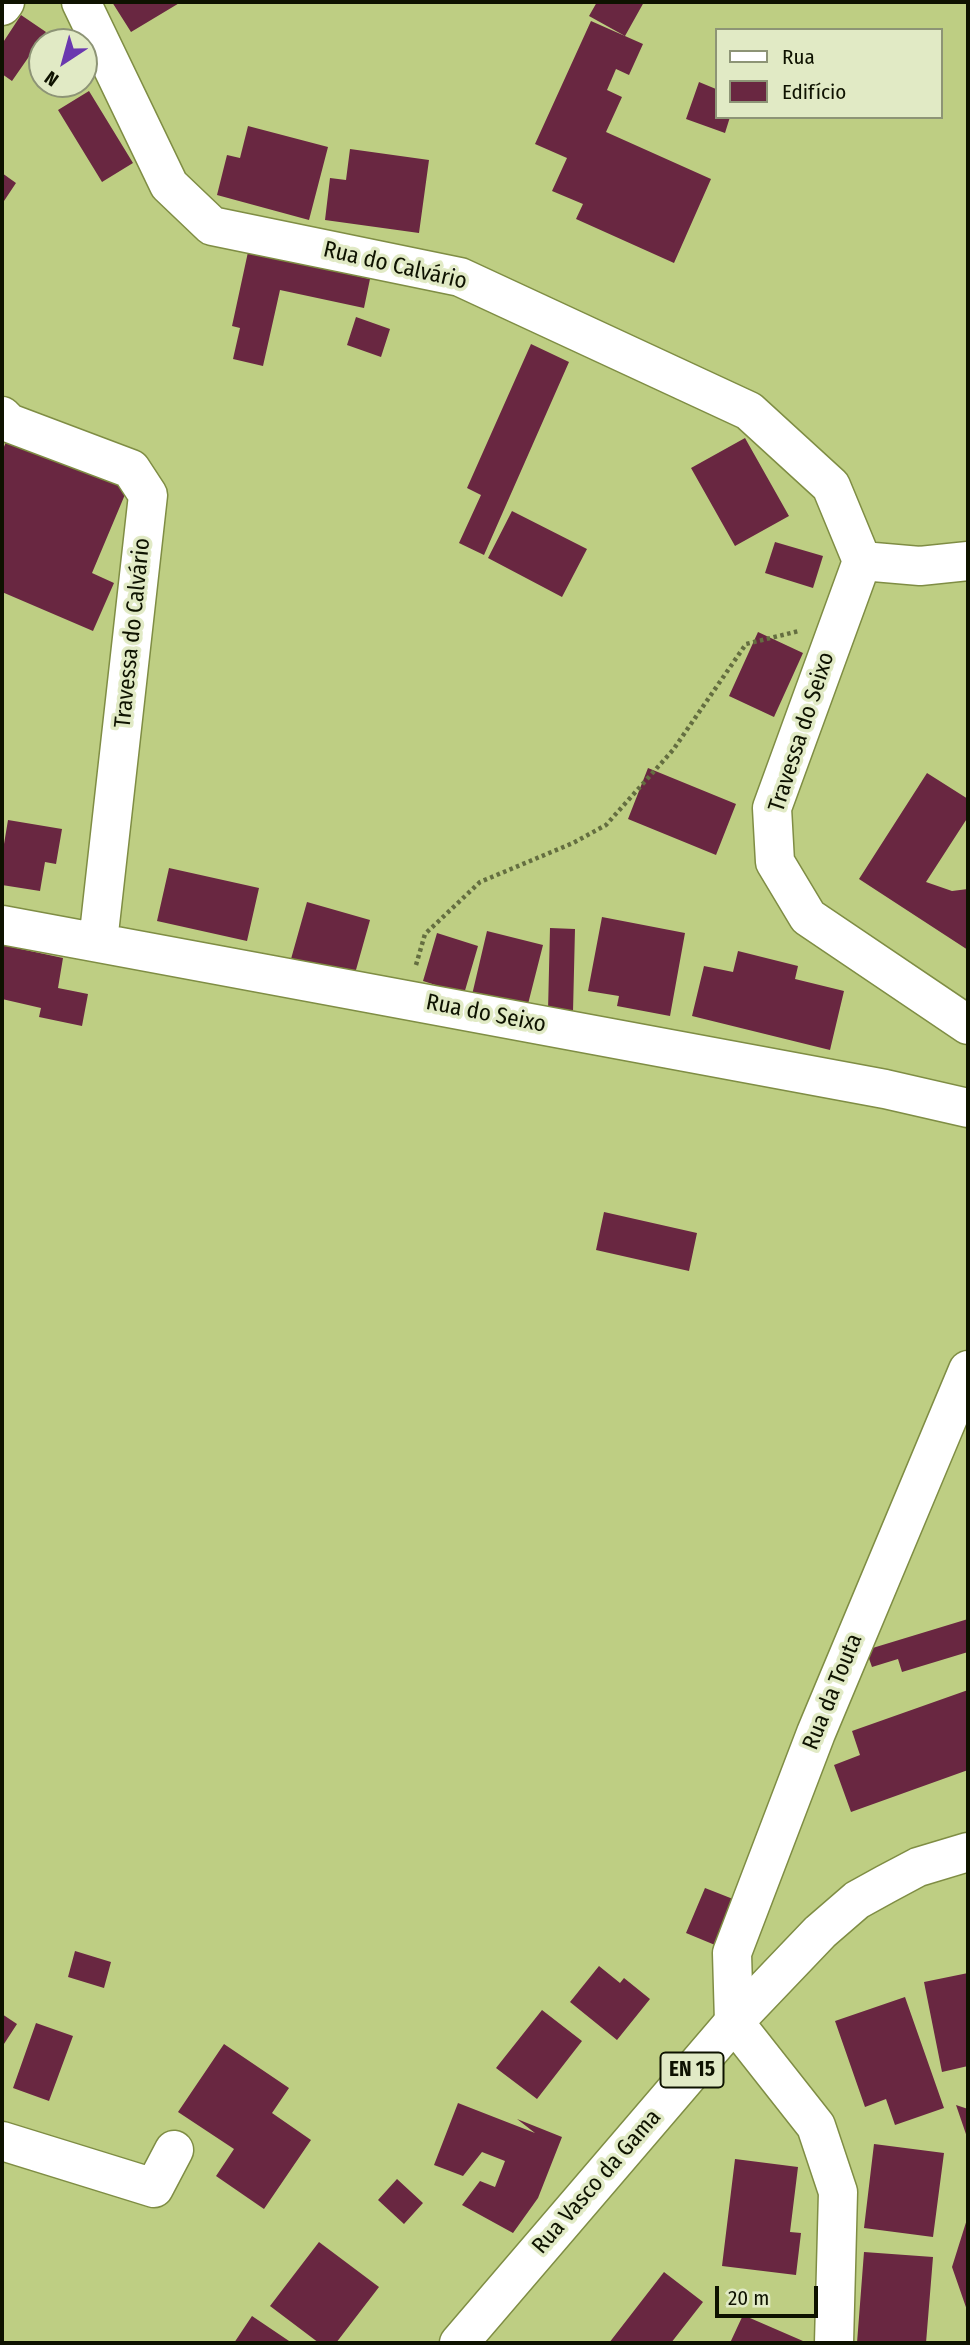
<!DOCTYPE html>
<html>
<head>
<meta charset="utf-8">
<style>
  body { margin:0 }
  #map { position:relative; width:970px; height:2345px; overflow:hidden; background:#bece83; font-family:"Fira Sans Condensed",sans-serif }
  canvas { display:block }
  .frame { position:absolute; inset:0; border:4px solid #0e1200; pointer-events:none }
  .legend { position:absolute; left:715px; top:28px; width:228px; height:91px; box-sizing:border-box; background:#e1eac5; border:2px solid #8d9476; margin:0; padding:9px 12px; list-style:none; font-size:21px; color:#0e1200 }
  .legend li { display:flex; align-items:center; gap:14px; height:35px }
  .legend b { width:35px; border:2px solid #8d9476 }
  .north { position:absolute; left:28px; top:28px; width:70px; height:70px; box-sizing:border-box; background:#e1eac5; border:2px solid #8d9476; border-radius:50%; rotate:216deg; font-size:19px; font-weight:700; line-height:28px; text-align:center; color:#0e1200 }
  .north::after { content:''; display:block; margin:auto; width:24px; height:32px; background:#6a38af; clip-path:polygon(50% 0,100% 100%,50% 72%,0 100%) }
  .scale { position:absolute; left:715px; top:2286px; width:103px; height:32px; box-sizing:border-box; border:4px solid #0e1200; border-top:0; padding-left:9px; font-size:21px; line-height:24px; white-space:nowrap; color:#0e1200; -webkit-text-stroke:5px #e1eac5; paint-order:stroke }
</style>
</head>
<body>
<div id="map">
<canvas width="970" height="2345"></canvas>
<div class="frame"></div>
<ul class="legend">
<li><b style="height:9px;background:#fff"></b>Rua</li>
<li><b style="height:19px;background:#692741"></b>Edifício</li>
</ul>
<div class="north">N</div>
<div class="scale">20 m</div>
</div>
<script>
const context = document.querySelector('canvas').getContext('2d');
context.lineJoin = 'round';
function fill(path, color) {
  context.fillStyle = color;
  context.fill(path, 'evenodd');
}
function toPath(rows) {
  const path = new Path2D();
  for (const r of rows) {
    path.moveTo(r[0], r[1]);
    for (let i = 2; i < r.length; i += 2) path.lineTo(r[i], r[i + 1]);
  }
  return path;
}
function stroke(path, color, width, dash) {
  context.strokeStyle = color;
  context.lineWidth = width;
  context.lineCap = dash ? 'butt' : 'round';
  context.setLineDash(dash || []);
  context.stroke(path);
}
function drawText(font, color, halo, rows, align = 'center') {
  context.font = font + ' "Fira Sans Condensed",sans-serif';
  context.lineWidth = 7;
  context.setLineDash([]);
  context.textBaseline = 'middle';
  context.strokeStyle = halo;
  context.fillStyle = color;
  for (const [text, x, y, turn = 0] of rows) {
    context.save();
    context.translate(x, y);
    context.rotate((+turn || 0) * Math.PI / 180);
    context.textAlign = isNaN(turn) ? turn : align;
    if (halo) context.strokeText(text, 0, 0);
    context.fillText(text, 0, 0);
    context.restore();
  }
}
const building = toPath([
  [112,2,181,2,131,32],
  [597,2,644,2,625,36,589,16],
  [21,15,46,32,12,81,2,74,2,44],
  [591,21,643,44,629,75,616,69,607,90,622,97,606,132,711,179,674,263,576,219,583,204,552,191,567,158,535,144],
  [699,82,716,89,716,117,730,117,725,133,686,119],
  [89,91,133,163,102,182,58,110],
  [248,126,328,147,309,220,217,195,227,155,240,158],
  [350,149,429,160,419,233,325,220,330,178,346,180],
  [2,173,16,183,2,204],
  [248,252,370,279,364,308,280,290,263,366,233,359,240,328,232,326],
  [356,317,390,329,381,357,347,345],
  [531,344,569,362,484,555,459,543,481,495,467,488],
  [9,434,129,485,92,573,114,583,93,631,2,592,2,452],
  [745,438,789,516,735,546,691,468],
  [512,511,587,549,562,597,488,558],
  [775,542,823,556,813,588,765,573],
  [758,632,803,653,774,717,729,696],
  [648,768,736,804,716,855,628,819],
  [927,773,968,799,968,817,926,882,952,891,968,889,968,950,859,879],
  [8,820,62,829,56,864,45,862,40,891,2,885,2,856],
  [169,868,259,888,247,941,157,921],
  [307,902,370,920,354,977,291,959],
  [602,917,685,933,670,1016,617,1006,619,996,588,991],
  [550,928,575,929,573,1012,548,1011],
  [487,931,543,945,527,1008,472,995],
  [437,933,478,946,464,994,423,981],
  [2,945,63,958,58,988,88,994,82,1026,39,1017,41,1008,2,999],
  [738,951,798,966,795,979,844,991,830,1050,692,1016,704,966,733,972],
  [604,1212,697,1233,689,1271,596,1250],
  [968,1619,968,1652,902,1672,898,1659,872,1667,866,1650],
  [968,1690,968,1770,851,1812,834,1765,860,1755,852,1731],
  [705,1888,733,1899,715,1945,686,1933],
  [75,1951,111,1962,104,1988,68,1977],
  [599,1966,620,1983,624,1978,650,1999,617,2040,570,2002],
  [968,1973,968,2066,942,2072,924,1982],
  [905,1997,944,2108,895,2125,886,2099,865,2107,835,2021],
  [542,2010,582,2041,537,2099,496,2068],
  [2,2014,17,2024,2,2047],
  [36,2023,73,2036,49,2101,13,2088],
  [224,2044,289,2088,272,2113,311,2140,264,2209,216,2176,234,2149,178,2112],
  [458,2103,535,2133,517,2119,562,2137,538,2198,513,2233,462,2205,480,2181,495,2187,505,2161,482,2152,463,2176,434,2165],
  [956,2105,968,2109,968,2140],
  [874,2144,944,2153,933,2237,864,2228],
  [735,2159,798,2167,790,2232,801,2233,796,2275,722,2266],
  [397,2179,423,2203,404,2224,378,2200],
  [968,2216,968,2313,952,2267],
  [319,2242,379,2287,336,2343,319,2343,270,2306],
  [864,2252,933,2257,926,2343,857,2343],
  [664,2272,703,2302,671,2343,609,2343],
  [743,2315,803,2341,802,2343,730,2343],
  [252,2316,292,2343,234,2343]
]);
const path = toPath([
  [416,965,425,934,480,882,573,843,606,825,673,750,746,644,799,631]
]);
const minor = toPath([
  [81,2,169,185,212,226,460,277,749,411,831,486,862,561],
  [2,6,5,2],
  [2,416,9,423,131,469,148,495,98,942],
  [862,561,772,808,775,862,808,917,968,1025],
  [862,561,920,566,968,561],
  [2,925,885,1089,968,1108],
  [2,2141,154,2188,174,2150],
  [834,2343,838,2192,816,2126,734,2022,732,1953,816,1733,968,1370]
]);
const major = toPath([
  [459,2343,734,2022,820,1932,857,1900,886,1884,918,1867,968,1852]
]);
const shields = [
  [692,2070,63]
];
const shieldNames = [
  ["EN 15",692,2070]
];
const streetNames = [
  ["Rua do Calvário",395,266,13],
  ["Travessa do Calvário",133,633,-84],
  ["Travessa do Seixo",802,732,-72],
  ["Rua do Seixo",486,1014,11],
  ["Rua da Touta",833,1692,-68],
  ["Rua Vasco da Gama",597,2182,-49]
];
fill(building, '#692741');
stroke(minor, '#7f8d44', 41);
stroke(major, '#7f8d44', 41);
stroke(path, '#646e40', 4.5, [3.5, 3.5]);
stroke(minor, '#fff', 38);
stroke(major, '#fff', 38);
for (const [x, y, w] of shields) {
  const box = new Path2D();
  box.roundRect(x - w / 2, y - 17.5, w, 35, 5);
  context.fillStyle = '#e1eac5';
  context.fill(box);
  stroke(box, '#0e1200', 2);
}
drawText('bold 21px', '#0e1200', null, shieldNames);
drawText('23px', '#0e1200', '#e1eac5', streetNames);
</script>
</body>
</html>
